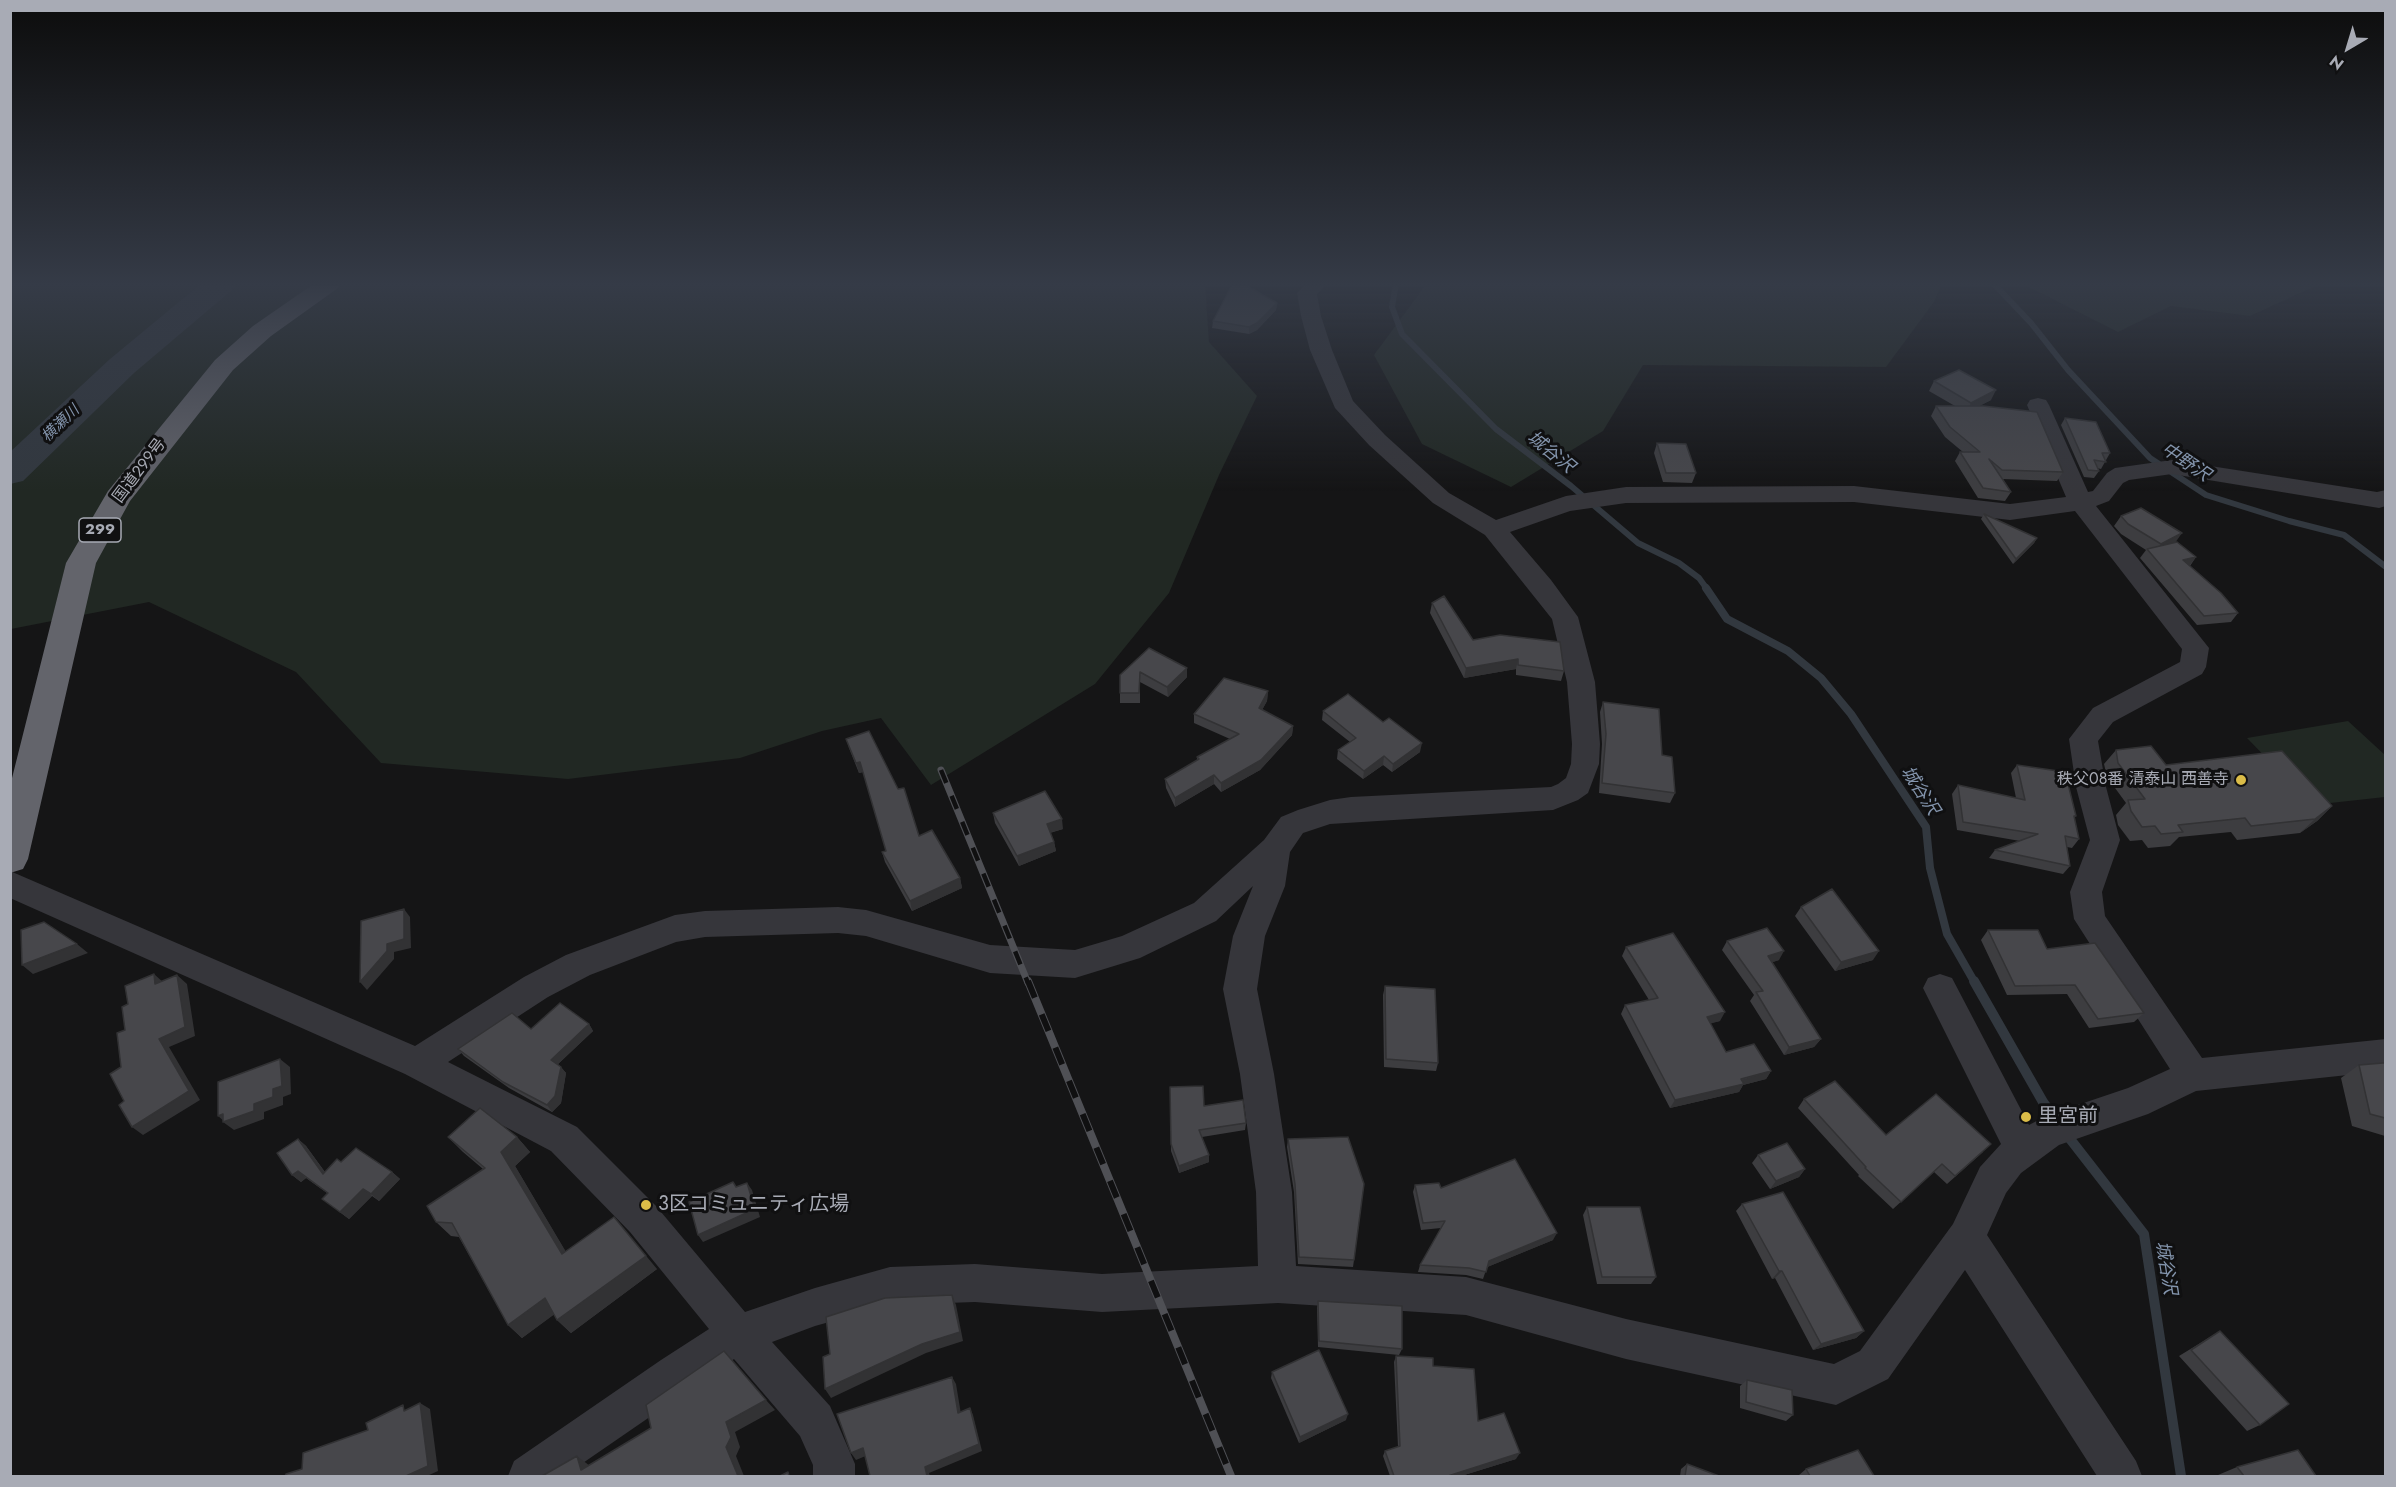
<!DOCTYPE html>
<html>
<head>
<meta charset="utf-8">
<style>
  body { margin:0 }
  #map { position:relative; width:2396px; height:1487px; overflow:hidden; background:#151516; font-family:Jost,sans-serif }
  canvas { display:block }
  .frame { position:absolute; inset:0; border:12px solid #a8abb5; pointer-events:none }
  .north { position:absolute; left:2318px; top:18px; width:60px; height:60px; -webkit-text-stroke:4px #101011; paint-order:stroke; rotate:218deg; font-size:16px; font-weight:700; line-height:24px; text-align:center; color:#a8abb5 }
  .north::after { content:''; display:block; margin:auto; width:21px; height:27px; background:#a8abb5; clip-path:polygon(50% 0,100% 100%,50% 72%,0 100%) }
</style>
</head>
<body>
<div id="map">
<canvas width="2396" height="1487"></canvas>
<div class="frame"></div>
<div class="north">N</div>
</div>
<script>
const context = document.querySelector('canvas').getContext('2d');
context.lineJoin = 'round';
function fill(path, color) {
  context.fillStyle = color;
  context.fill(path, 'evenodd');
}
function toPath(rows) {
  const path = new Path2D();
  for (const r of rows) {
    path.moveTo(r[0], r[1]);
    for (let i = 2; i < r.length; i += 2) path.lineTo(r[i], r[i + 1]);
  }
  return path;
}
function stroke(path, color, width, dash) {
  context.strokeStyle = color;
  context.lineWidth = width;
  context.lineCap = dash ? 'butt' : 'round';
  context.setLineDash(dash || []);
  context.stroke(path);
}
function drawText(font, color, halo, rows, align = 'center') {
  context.font = font + ' Jost,"Noto Sans JP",sans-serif';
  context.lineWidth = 6;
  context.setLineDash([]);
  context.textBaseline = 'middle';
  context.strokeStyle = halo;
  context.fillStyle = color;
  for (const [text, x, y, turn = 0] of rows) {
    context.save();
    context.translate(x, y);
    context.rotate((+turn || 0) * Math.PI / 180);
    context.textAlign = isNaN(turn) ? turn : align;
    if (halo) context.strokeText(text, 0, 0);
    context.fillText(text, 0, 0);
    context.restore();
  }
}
const green = toPath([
  [11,283,1205,283,1209,342,1257,396,1219,475,1169,593,1095,684,931,785,881,718,822,731,740,758,568,779,381,763,296,672,149,602,11,629],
  [1427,283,1942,283,1934,302,1886,367,1643,365,1603,431,1511,487,1422,444,1374,355],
  [2021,283,2322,283,2250,316,2171,306,2118,332],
  [2348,721,2385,755,2385,797,2312,805,2247,738]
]);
const streamFar2 = toPath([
  [1396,283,1392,307,1402,334,1496,429,1571,486,1638,543,1679,563,1699,578,1707,589],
  [1993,283,2031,323,2068,370,2150,458,2206,495,2289,521,2344,535,2386,567]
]);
const streamFar1 = toPath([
  [1706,588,1727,619,1788,651,1821,678,1851,714,1926,827,1930,868,1947,934,1975,983]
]);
const stream = toPath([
  [1974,981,2043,1102,2056,1120],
  [2067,1135,2144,1234,2181,1476]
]);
const river = toPath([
  [202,283,237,283,232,290,134,373,23,481,10,484,10,452,110,359,202,283]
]);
const minor = toPath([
  [1307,283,1328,283,1317,294,1321,316,1332,350,1353,401,1385,435,1449,493,1496,520,1566,496,1626,487,1854,486,2010,504,2066,497,2027,405,2030,400,2038,398,2046,400,2049,405,2088,492,2093,491,2107,473,2115,468,2172,460,2377,492,2386,490,2386,506,2379,508,2172,474,2129,480,2123,483,2109,501,2096,506,2209,648,2206,667,2202,674,2113,722,2098,741,2106,787,2120,840,2102,892,2105,916,2202,1058,2386,1039,2386,1071,2196,1091,2148,1114,2059,1145,2021,1173,2006,1193,1987,1235,2136,1461,2142,1476,2097,1476,1965,1270,1888,1379,1836,1405,1626,1359,1466,1315,1278,1303,1102,1312,975,1302,890,1305,815,1326,772,1342,830,1406,855,1464,855,1476,813,1476,813,1465,800,1436,734,1359,564,1476,508,1476,514,1461,661,1360,709,1329,630,1232,551,1151,405,1074,10,898,10,871,415,1046,524,977,566,955,675,915,705,911,838,907,866,910,990,945,1075,950,1122,936,1194,903,1264,840,1281,817,1298,810,1330,800,1351,797,1551,787,1558,784,1566,778,1571,764,1572,744,1567,682,1552,619,1485,535,1433,503,1369,445,1335,408,1310,350,1301,316,1297,293,1307,283],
  [1854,502,2010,520,2075,511,2182,649,2180,662,2093,708,2069,739,2076,787,2090,840,2070,892,2074,919,2170,1069,2128,1088,2048,1115,2029,1125,1952,978,1940,974,1928,978,1923,988,2001,1144,1980,1167,1953,1224,1860,1351,1834,1364,1626,1319,1466,1277,1296,1266,1292,1192,1274,1074,1257,989,1265,936,1285,886,1290,852,1303,833,1330,824,1553,810,1578,800,1588,793,1599,764,1600,744,1595,682,1578,617,1551,580,1510,532,1570,511,1626,503,1854,502],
  [1253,886,1233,936,1223,989,1240,1074,1256,1192,1258,1266,1102,1274,975,1264,890,1267,815,1288,745,1312,656,1206,577,1127,448,1062,548,997,590,975,676,942,705,937,838,933,866,936,990,973,1075,978,1140,958,1216,921,1253,886]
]);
const highway = toPath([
  [315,283,342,283,338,288,271,336,233,370,130,501,96,563,28,859,23,869,10,873,10,786,66,563,108,491,215,360,253,326,315,283]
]);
const railFar1 = toPath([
  [941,770,1028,983]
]);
const rail = toPath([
  [1028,981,1231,1476]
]);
const wall = toPath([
  [1277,303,1276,310,1257,330,1249,334,1212,328,1213,321],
  [1934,381,1991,400,1979,406,2063,472,2057,481,2003,479,2011,492,2005,501,1978,498,1955,461,1960,452,1963,452,1945,437,1931,416,1936,406,1955,406,1929,391],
  [2065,418,2110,453,2101,469,2097,468,2099,471,2094,478,2084,477,2061,425],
  [1657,443,1696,473,1692,483,1663,482,1654,453],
  [1984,514,2037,538,2034,543,2013,564,1981,519],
  [2121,516,2176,542,2196,557,2190,566,2238,613,2231,622,2197,625,2140,558,2146,550,2121,534,2114,526],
  [1432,603,1473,640,1564,671,1561,681,1516,675,1516,669,1464,678,1430,613],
  [1149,648,1187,668,1187,677,1168,697,1140,682,1140,703,1120,703,1120,693],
  [1268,691,1267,701,1262,710,1293,726,1292,735,1260,770,1221,792,1214,784,1175,807,1166,788,1165,779,1197,760,1197,757,1230,739,1194,723,1194,714],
  [1603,702,1675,793,1670,803,1599,793,1602,744,1600,712],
  [1323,711,1420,752,1392,772,1383,765,1363,779,1337,759,1338,750,1350,742,1322,720],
  [846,739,919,836,960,878,962,888,912,911,885,862,882,852,886,851,863,772,859,773,849,748],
  [2116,750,2166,765,2332,806,2317,821,2300,833,2237,840,2231,832,2179,837,2170,846,2148,848,2142,840,2130,841,2118,825,2116,815,2126,803,2107,777,2104,764],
  [2017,765,2076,816,2074,818,2079,839,2072,848,2067,847,2070,866,2063,874,1989,858,1995,850,2020,841,1957,830,1952,794,1958,785,2016,798,2011,773],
  [993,813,1063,829,1050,833,1054,842,1056,851,1019,866,995,823],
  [1801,907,1873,960,1835,971,1795,916],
  [1988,930,2144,1013,2134,1022,2089,1028,2067,994,2007,995,1981,940],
  [1727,941,1779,960,1772,962,1821,1039,1814,1047,1784,1055,1750,1001,1754,995,1722,950],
  [1626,947,1720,1021,1710,1023,1726,1052,1771,1071,1766,1079,1743,1085,1739,1092,1670,1108,1621,1014,1625,1005,1649,1000,1622,956],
  [1385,986,1438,1063,1436,1071,1384,1067,1383,995],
  [589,1024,593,1031,558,1064,566,1073,561,1103,552,1112,509,1088,464,1056,458,1049,531,1029],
  [2385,1063,2385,1136,2352,1126,2341,1078,2359,1065],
  [1170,1087,1204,1106,1246,1123,1245,1130,1202,1137,1209,1162,1179,1173,1171,1151],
  [1804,1099,1886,1135,1983,1152,1947,1184,1934,1172,1893,1209,1858,1176,1859,1175,1798,1108],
  [448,1137,517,1137,530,1152,515,1166,565,1251,657,1269,571,1333,557,1320,554,1314,522,1338,508,1325,459,1237,451,1236,436,1222,483,1169,463,1152],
  [298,1139,306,1146,325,1172,341,1162,392,1172,400,1179,379,1201,372,1196,349,1219,322,1199,327,1193,306,1178,301,1182,292,1175],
  [1288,1139,1354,1260,1353,1267,1298,1264,1294,1192,1287,1147],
  [1758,1155,1805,1169,1799,1177,1770,1189,1752,1163],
  [1415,1185,1441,1188,1553,1240,1487,1267,1483,1279,1466,1275,1418,1272,1420,1265,1441,1228,1421,1230,1413,1192],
  [1742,1204,1864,1331,1856,1338,1813,1350,1775,1278,1772,1279,1736,1211],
  [1587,1207,1656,1277,1651,1284,1597,1284,1583,1215],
  [1318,1301,1402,1349,1399,1355,1318,1347,1317,1308],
  [2220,1331,2260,1425,2247,1431,2179,1356],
  [1396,1356,1478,1421,1516,1459,1461,1476,1390,1476,1383,1456,1385,1451,1398,1447,1394,1362],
  [1272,1372,1346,1420,1299,1443,1271,1378],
  [1747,1380,1793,1415,1786,1421,1740,1408,1740,1386],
  [1687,1464,1719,1476,1680,1476,1681,1469],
  [2237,1467,2316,1476,2219,1476,2218,1475],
  [1806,1469,1874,1476,1800,1476,1799,1475]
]);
const shadedWall = toPath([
  [1277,303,1276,310,1257,330,1249,334,1249,327],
  [1996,390,1991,400,1966,413,1971,403],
  [2182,533,2175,543,2154,554,2161,544],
  [2037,538,2034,543,2013,564,2016,559],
  [2196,557,2189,566,2183,560],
  [1518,659,1516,669,1464,678,1466,668],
  [1187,668,1187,677,1168,697,1167,687],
  [1268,691,1267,701,1258,717,1259,708],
  [1293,726,1292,735,1260,770,1221,792,1221,783],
  [1422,743,1420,752,1392,772,1393,764],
  [1384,756,1383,765,1363,779,1364,771],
  [860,762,863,772,859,773,856,763],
  [1214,775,1214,784,1175,807,1175,798],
  [2332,806,2317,821,2300,833,2315,819],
  [1062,819,1063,829,1048,833,1047,824],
  [1054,842,1056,851,1019,866,1017,856],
  [960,878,962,888,912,911,910,901],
  [404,909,410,917,411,948,394,952,394,959,367,990,360,982,387,944],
  [77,944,88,953,33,974,22,965],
  [1784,951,1779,960,1762,966,1768,956],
  [1879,951,1873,960,1835,971,1841,962],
  [154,974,164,983,155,984],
  [177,975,187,984,195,1036,169,1047,200,1100,143,1135,132,1127,159,1039],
  [1725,1012,1720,1021,1702,1026,1707,1017],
  [589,1024,593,1031,556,1066,551,1060],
  [1821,1039,1814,1047,1784,1055,1789,1047],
  [280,1059,290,1067,291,1094,283,1097,283,1105,264,1112,264,1119,234,1130,223,1122,225,1122,218,1116,254,1104,273,1089],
  [561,1067,566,1073,561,1103,552,1112,547,1105],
  [1771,1071,1766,1079,1743,1085,1739,1092,1670,1108,1675,1100],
  [517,1137,530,1152,515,1166,575,1267,562,1254,501,1152],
  [298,1139,306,1146,331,1181,323,1174],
  [1209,1155,1209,1162,1179,1173,1179,1166],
  [1805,1169,1799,1177,1770,1189,1776,1181],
  [298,1171,306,1178,301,1182,292,1175],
  [392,1172,400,1179,379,1201,371,1194],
  [747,1183,752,1190,760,1217,703,1242,698,1235],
  [363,1189,372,1196,349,1219,340,1212],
  [614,1217,657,1269,571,1333,557,1320],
  [1557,1233,1553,1240,1485,1268,1489,1261],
  [1779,1271,1782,1271,1775,1278,1772,1279],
  [952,1295,956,1305,963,1341,926,1353,831,1398,825,1389],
  [545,1298,559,1311,522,1338,508,1325],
  [1864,1331,1856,1338,1813,1350,1821,1344],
  [952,1377,956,1384,962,1420,958,1413],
  [766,1400,775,1410,735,1432,740,1447,736,1456,744,1476,738,1476,726,1447,726,1422],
  [420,1403,430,1409,438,1471,427,1476,406,1476],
  [970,1408,973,1415,982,1451,929,1473,930,1476,927,1476,925,1467],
  [1348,1414,1346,1420,1299,1443,1300,1437],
  [863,1448,868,1455,856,1460,851,1453],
  [1520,1453,1516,1459,1461,1476,1448,1476],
  [577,1456,590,1466,581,1470]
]);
const building = toPath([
  [1233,283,1242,283,1277,303,1257,323,1249,327,1213,321,1233,283],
  [1959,370,1996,390,1971,403,1934,381,1959,370],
  [1936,406,1983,406,2037,412,2063,472,2002,470,1989,459,2011,492,1983,488,1960,452,1980,452,1950,427,1936,406],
  [2065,418,2096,422,2110,453,2102,453,2106,462,2094,460,2099,471,2088,470,2065,418],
  [1657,443,1686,444,1696,473,1666,473,1657,443],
  [2141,508,2182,533,2161,544,2128,524,2121,516,2141,508],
  [1984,514,2037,538,2016,559,1984,514],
  [2177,542,2196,557,2183,560,2221,593,2238,613,2204,616,2147,549,2177,542],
  [1444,596,1473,640,1500,635,1560,642,1564,671,1518,665,1518,659,1466,668,1432,603,1444,596],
  [1149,648,1187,668,1167,687,1140,672,1139,693,1120,693,1120,675,1149,648],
  [1224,678,1268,691,1259,708,1293,726,1261,760,1221,783,1214,775,1175,798,1165,779,1199,759,1197,757,1239,734,1194,714,1224,678],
  [1348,694,1383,722,1389,718,1422,743,1393,764,1384,756,1364,771,1338,750,1356,738,1323,711,1348,694],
  [1603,702,1659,709,1662,755,1672,757,1675,793,1602,783,1606,734,1603,702],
  [869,731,898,789,904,788,919,836,932,830,960,878,910,901,882,852,886,851,860,762,856,763,846,739,869,731],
  [2151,746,2166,765,2282,751,2332,806,2315,819,2251,826,2245,818,2178,825,2183,832,2161,834,2155,826,2142,827,2131,811,2128,800,2145,799,2118,763,2116,750,2151,746],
  [2017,765,2065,772,2076,816,2074,816,2079,839,2065,836,2070,866,1995,850,2038,834,1963,822,1958,785,2025,800,2017,765],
  [1045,791,1062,819,1047,824,1054,842,1017,856,993,813,1045,791],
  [1832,889,1879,951,1841,962,1801,907,1832,889],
  [404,909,404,939,387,944,387,951,360,982,361,921,404,909],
  [44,922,77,944,22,965,21,930,44,922],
  [1767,928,1784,951,1768,956,1821,1039,1789,1047,1756,992,1763,991,1727,941,1767,928],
  [1988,930,2038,930,2047,949,2095,943,2144,1013,2098,1019,2075,985,2015,986,1988,930],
  [1673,933,1725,1012,1707,1017,1726,1052,1754,1044,1771,1071,1741,1079,1744,1084,1675,1100,1625,1005,1658,998,1626,947,1673,933],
  [154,974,155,984,177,975,185,1027,159,1039,189,1091,132,1127,119,1105,124,1101,110,1074,121,1067,117,1033,125,1030,122,1007,128,1004,125,986,154,974],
  [1385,986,1435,989,1438,1063,1386,1059,1385,986],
  [560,1003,589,1024,551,1060,561,1067,555,1096,547,1105,503,1082,458,1049,512,1013,531,1029,560,1003],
  [280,1059,282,1086,273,1089,273,1097,254,1104,254,1111,223,1122,223,1114,218,1116,218,1082,280,1059],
  [2383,1063,2385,1063,2385,1118,2370,1114,2359,1065,2383,1063],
  [1835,1081,1886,1135,1936,1094,1991,1144,1955,1176,1942,1164,1901,1202,1865,1168,1866,1167,1804,1099,1835,1081],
  [1203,1086,1204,1106,1243,1100,1246,1123,1199,1130,1209,1155,1179,1166,1171,1144,1170,1087,1203,1086],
  [480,1108,517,1137,501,1152,562,1254,614,1217,646,1256,557,1320,545,1298,508,1325,452,1223,436,1222,427,1206,485,1168,448,1137,480,1108],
  [1348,1137,1364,1184,1354,1260,1299,1257,1295,1184,1288,1139,1348,1137],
  [298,1139,323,1174,337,1159,341,1162,356,1148,392,1172,371,1194,363,1189,340,1212,322,1199,328,1193,298,1171,292,1175,277,1153,298,1139],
  [1787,1143,1805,1169,1776,1181,1758,1155,1787,1143],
  [1515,1159,1557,1233,1489,1261,1486,1272,1469,1268,1420,1265,1445,1221,1423,1223,1415,1185,1439,1183,1441,1188,1515,1159],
  [733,1182,736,1187,747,1183,755,1209,698,1235,689,1202,733,1182],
  [1783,1192,1864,1331,1821,1344,1782,1271,1779,1271,1742,1204,1783,1192],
  [1587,1207,1640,1207,1656,1277,1602,1277,1587,1207],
  [952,1295,960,1332,922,1344,825,1389,823,1357,830,1354,826,1317,885,1298,952,1295],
  [1318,1301,1402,1306,1402,1349,1319,1341,1318,1301],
  [2220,1331,2289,1404,2260,1425,2191,1350,2220,1331],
  [1319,1350,1348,1414,1300,1437,1272,1372,1319,1350],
  [724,1351,766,1400,726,1422,731,1437,726,1447,738,1476,542,1476,577,1456,581,1470,651,1428,646,1405,724,1351],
  [1396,1356,1433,1358,1433,1366,1474,1369,1478,1421,1504,1413,1520,1453,1448,1476,1394,1476,1385,1451,1400,1446,1396,1356],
  [952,1377,958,1413,970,1408,979,1444,925,1467,927,1476,870,1476,863,1448,851,1453,837,1414,952,1377],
  [1747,1380,1792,1390,1793,1415,1746,1402,1747,1380],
  [420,1403,428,1466,406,1476,285,1476,286,1474,302,1469,303,1453,368,1430,366,1423,403,1405,404,1411,420,1403],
  [1858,1450,1874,1476,1810,1476,1806,1469,1858,1450],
  [2298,1450,2316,1476,2244,1476,2237,1467,2298,1450],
  [1687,1464,1719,1476,1685,1476,1687,1464],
  [788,1472,789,1476,780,1476,788,1472]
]);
const markers = [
  [2241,780,6,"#dbbc48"],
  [2026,1117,6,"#dbbc48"],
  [646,1205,6,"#dbbc48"]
];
const farWaternames = [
  ["横瀬川",61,424,-44]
];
const shields = [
  [100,530,42]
];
const shieldNames = [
  ["299",100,530]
];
const streetNames = [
  ["国道299号",140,471,-53]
];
const poiNames = [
  ["秩父08番 清泰山 西善寺",2229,780]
];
const waterNames = [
  ["城谷沢",1550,453,39],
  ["中野沢",2185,463,34],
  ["城谷沢",1919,791,57],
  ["城谷沢",2165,1268,81]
];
const nearPoinames = [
  ["里宮前",2038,1117],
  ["3区コミュニティ広場",658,1205]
];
fill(green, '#212823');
stroke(streamFar2, '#32383f', 6);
stroke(streamFar1, '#32383f', 8);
stroke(stream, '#32383f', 10);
fill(river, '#32383f');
fill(minor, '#36363b');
fill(highway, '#63646b');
stroke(railFar1, '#4f5055', 7);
stroke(rail, '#4f5055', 8);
stroke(railFar1, '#101011', 4.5, [14]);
stroke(rail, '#101011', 6, [18]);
fill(wall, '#3d3d40');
fill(shadedWall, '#323234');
fill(building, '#47474b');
stroke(building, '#323234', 1.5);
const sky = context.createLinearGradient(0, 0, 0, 491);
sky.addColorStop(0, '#0c0c0c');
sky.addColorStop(0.58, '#353b47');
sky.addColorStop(1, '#353b4700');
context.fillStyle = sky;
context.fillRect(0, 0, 2396, 491);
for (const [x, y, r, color] of markers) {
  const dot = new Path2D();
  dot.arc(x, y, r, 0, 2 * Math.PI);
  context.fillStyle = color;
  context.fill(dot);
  stroke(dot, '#101011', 2);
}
drawText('italic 15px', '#8394ac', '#101011', farWaternames);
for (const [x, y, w] of shields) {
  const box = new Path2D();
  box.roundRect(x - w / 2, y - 12, w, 24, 4.5);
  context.fillStyle = '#101011';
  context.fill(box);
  stroke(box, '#a8abb5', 1.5);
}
drawText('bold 15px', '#a8abb5', null, shieldNames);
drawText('16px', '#a8abb5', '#101011', streetNames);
drawText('16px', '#a8abb5', '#101011', poiNames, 'right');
drawText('italic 18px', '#8394ac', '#101011', waterNames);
drawText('20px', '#a8abb5', '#101011', nearPoinames, 'left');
</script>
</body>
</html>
